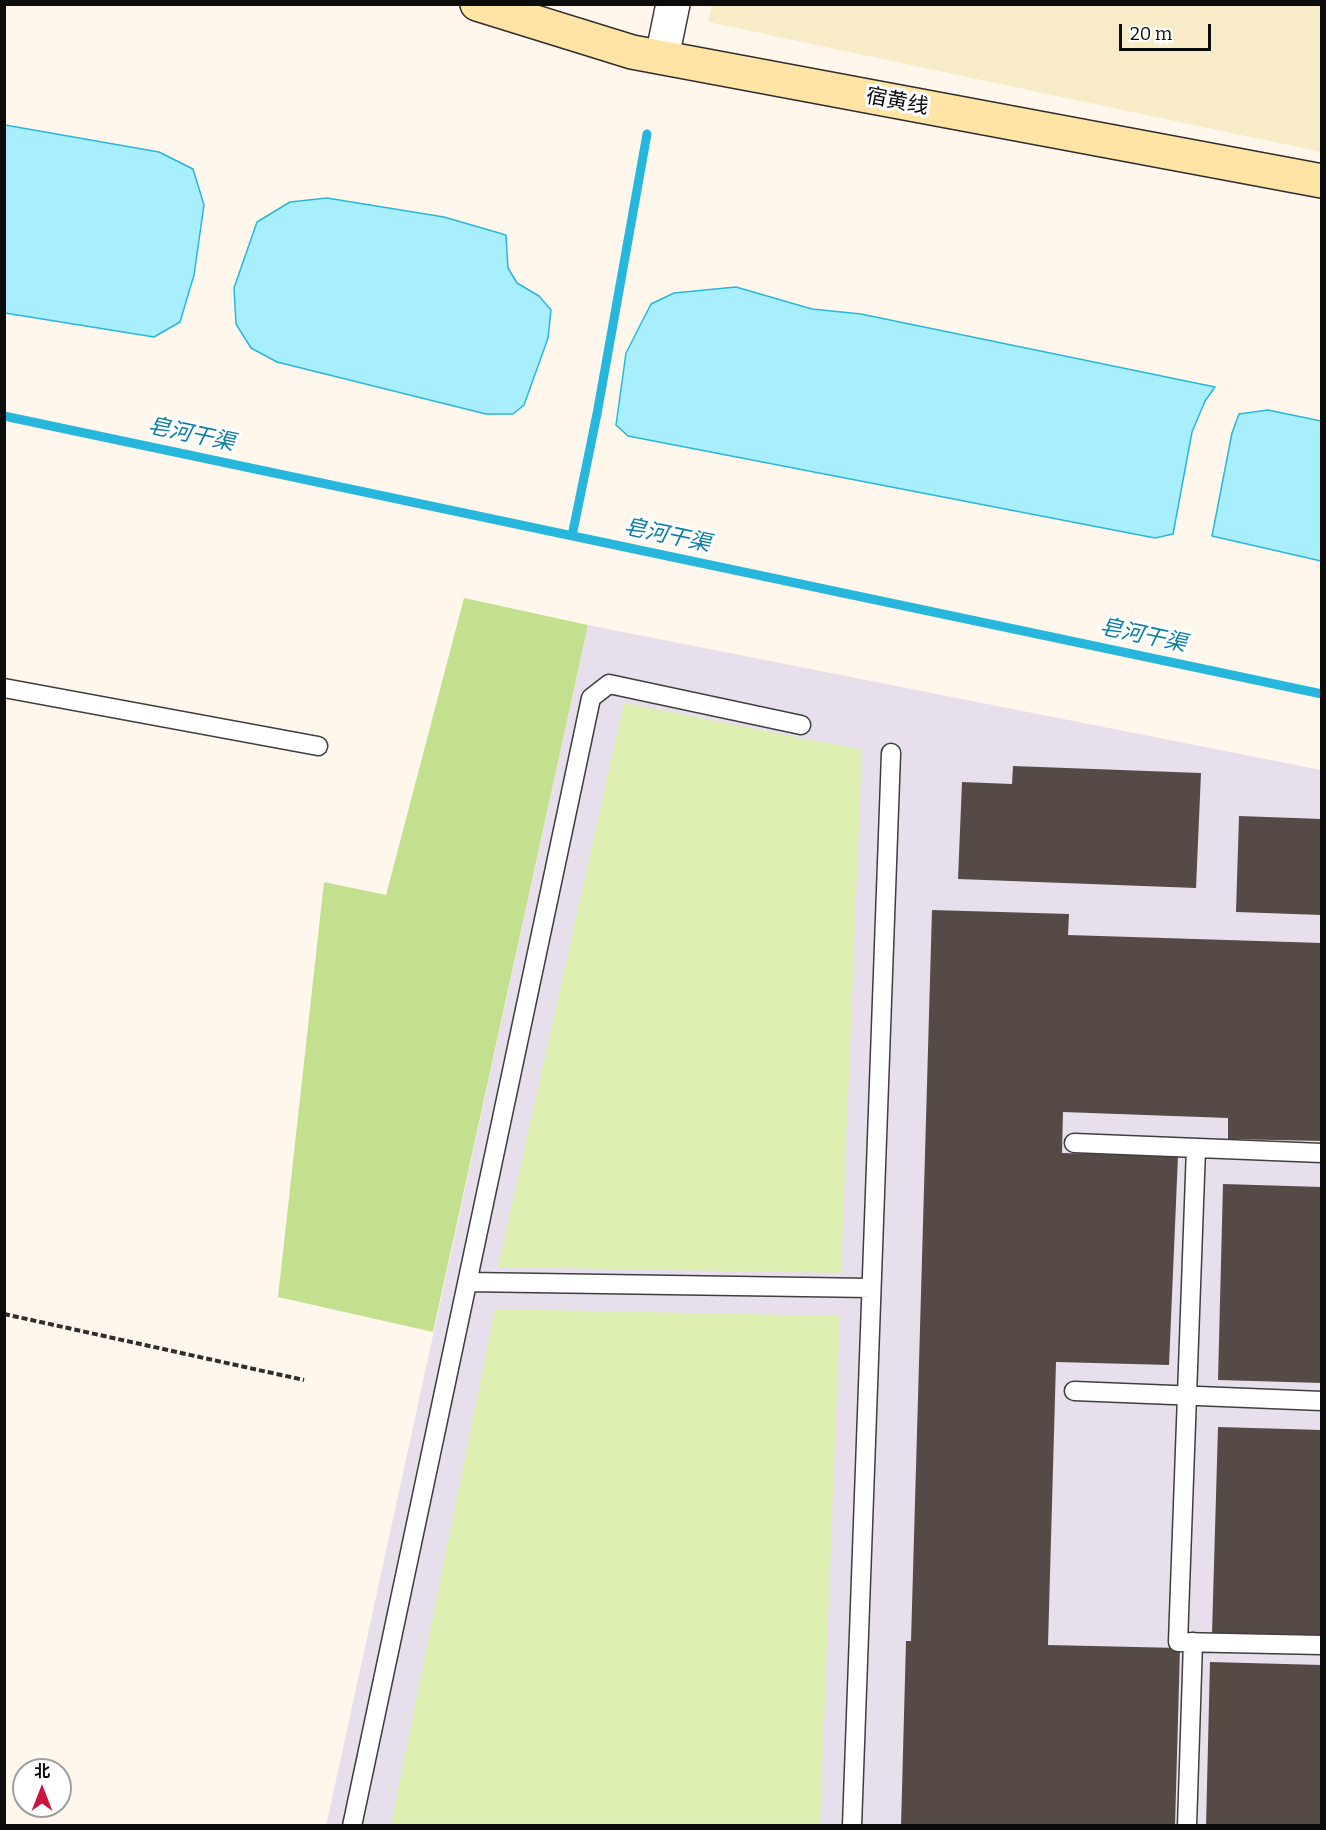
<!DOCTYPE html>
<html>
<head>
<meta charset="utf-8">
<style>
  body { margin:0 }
  #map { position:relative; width:1326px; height:1830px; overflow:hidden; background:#fff7eb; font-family:Bitter,"Noto Sans SC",serif }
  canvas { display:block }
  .frame { position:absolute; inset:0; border:6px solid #0c0c0c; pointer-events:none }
  .north { position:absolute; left:12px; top:1758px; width:60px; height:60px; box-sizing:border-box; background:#fff; border:2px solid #9e9e9e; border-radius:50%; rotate:0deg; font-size:16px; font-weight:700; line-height:24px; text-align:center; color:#0c0c0c }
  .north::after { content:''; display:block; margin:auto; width:21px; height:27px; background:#ca1641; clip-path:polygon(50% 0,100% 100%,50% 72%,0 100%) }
  .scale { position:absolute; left:1119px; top:24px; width:92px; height:27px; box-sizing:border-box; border:3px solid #0c0c0c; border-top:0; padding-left:8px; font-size:18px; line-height:21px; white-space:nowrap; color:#0c0c0c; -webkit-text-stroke:4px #fff; paint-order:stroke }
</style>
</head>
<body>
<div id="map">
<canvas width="1326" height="1830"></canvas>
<div class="frame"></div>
<div class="north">北</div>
<div class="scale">20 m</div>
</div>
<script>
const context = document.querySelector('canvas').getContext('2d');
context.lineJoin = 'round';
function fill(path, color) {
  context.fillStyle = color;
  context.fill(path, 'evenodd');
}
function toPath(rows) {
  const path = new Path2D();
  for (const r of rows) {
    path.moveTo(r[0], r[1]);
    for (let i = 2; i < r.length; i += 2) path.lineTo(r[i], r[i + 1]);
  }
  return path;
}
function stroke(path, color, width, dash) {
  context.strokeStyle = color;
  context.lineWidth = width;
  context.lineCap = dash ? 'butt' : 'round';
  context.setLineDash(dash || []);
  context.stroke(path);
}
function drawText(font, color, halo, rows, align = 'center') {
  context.font = font + ' Bitter,"Noto Sans SC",serif';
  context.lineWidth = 6;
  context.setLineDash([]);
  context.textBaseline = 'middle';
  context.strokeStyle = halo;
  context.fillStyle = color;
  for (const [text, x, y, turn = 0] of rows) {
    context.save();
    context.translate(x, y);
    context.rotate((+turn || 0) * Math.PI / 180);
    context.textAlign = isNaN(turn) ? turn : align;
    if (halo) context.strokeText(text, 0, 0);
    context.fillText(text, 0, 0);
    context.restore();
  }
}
const industrial = toPath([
  [588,625,1321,770,1321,1825,326,1826]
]);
const farmland = toPath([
  [712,4,1321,5,1321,152,708,22]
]);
const green = toPath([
  [624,703,862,750,841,1273,498,1267],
  [495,1309,840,1316,820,1825,391,1825]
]);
const forest = toPath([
  [464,598,588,625,433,1332,278,1297,324,882,386,895]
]);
const water = toPath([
  [5,125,159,152,193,169,204,205,194,275,180,322,154,337,5,313,5,125],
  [327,198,444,217,506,235,508,268,517,283,539,296,551,310,548,338,524,405,513,414,486,414,277,362,251,348,236,324,234,288,257,222,290,202,327,198],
  [736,287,812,309,861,314,1215,387,1205,401,1192,432,1173,534,1155,538,628,436,616,425,626,353,651,304,674,293,736,287],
  [1268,410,1321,421,1321,561,1212,536,1232,433,1239,414,1268,410]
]);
const stream = toPath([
  [4,416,1322,694],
  [572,536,597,414,647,134]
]);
const building = toPath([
  [1013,766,1201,773,1196,888,958,879,962,782,1012,784],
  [1239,816,1322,819,1322,915,1236,912],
  [932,910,1069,914,1068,935,1322,943,1322,1141,1228,1139,1228,1118,1063,1112,1062,1153,1178,1156,1169,1365,1056,1362,1048,1645,1180,1648,1175,1826,901,1826,906,1641,911,1641],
  [1223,1184,1322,1187,1322,1383,1218,1380],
  [1218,1427,1322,1430,1322,1636,1212,1633],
  [1210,1662,1322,1665,1322,1826,1206,1826]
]);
const path = toPath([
  [4,1314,304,1380]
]);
const lane = toPath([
  [4,688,318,746],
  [1074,1143,1322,1153],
  [1196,1148,1178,1642,1322,1645],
  [468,1282,871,1288],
  [1074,1391,1322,1401],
  [352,1826,591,698,609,684,801,725],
  [852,1826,891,753],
  [1187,1826,1193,1642]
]);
const street = toPath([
  [662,57,673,4]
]);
const secondary = toPath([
  [477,4,632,52,1322,181]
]);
const streetNames = [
  ["宿黄线",897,102,11]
];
const waterNames = [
  ["皂河干渠",191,435,12],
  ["皂河干渠",667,536,12],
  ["皂河干渠",1143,636,12]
];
fill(industrial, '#e8dfec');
fill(farmland, '#f8ebc8');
fill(green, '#dceeb0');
fill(forest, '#c3e08e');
fill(water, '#a9eefd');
stroke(water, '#28b7dc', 1.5);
stroke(stream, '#28b7dc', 9);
fill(building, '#564a47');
stroke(lane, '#3f3f3f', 21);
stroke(street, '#3f3f3f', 36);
stroke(secondary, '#2e2e2e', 36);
stroke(path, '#2e2e2e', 4, [6, 3]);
stroke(lane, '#fff', 18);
stroke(street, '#fff', 33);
stroke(secondary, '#ffe4a6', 33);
drawText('21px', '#0c0c0c', '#fff', streetNames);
drawText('italic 22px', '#097da2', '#fff', waterNames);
</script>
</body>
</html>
